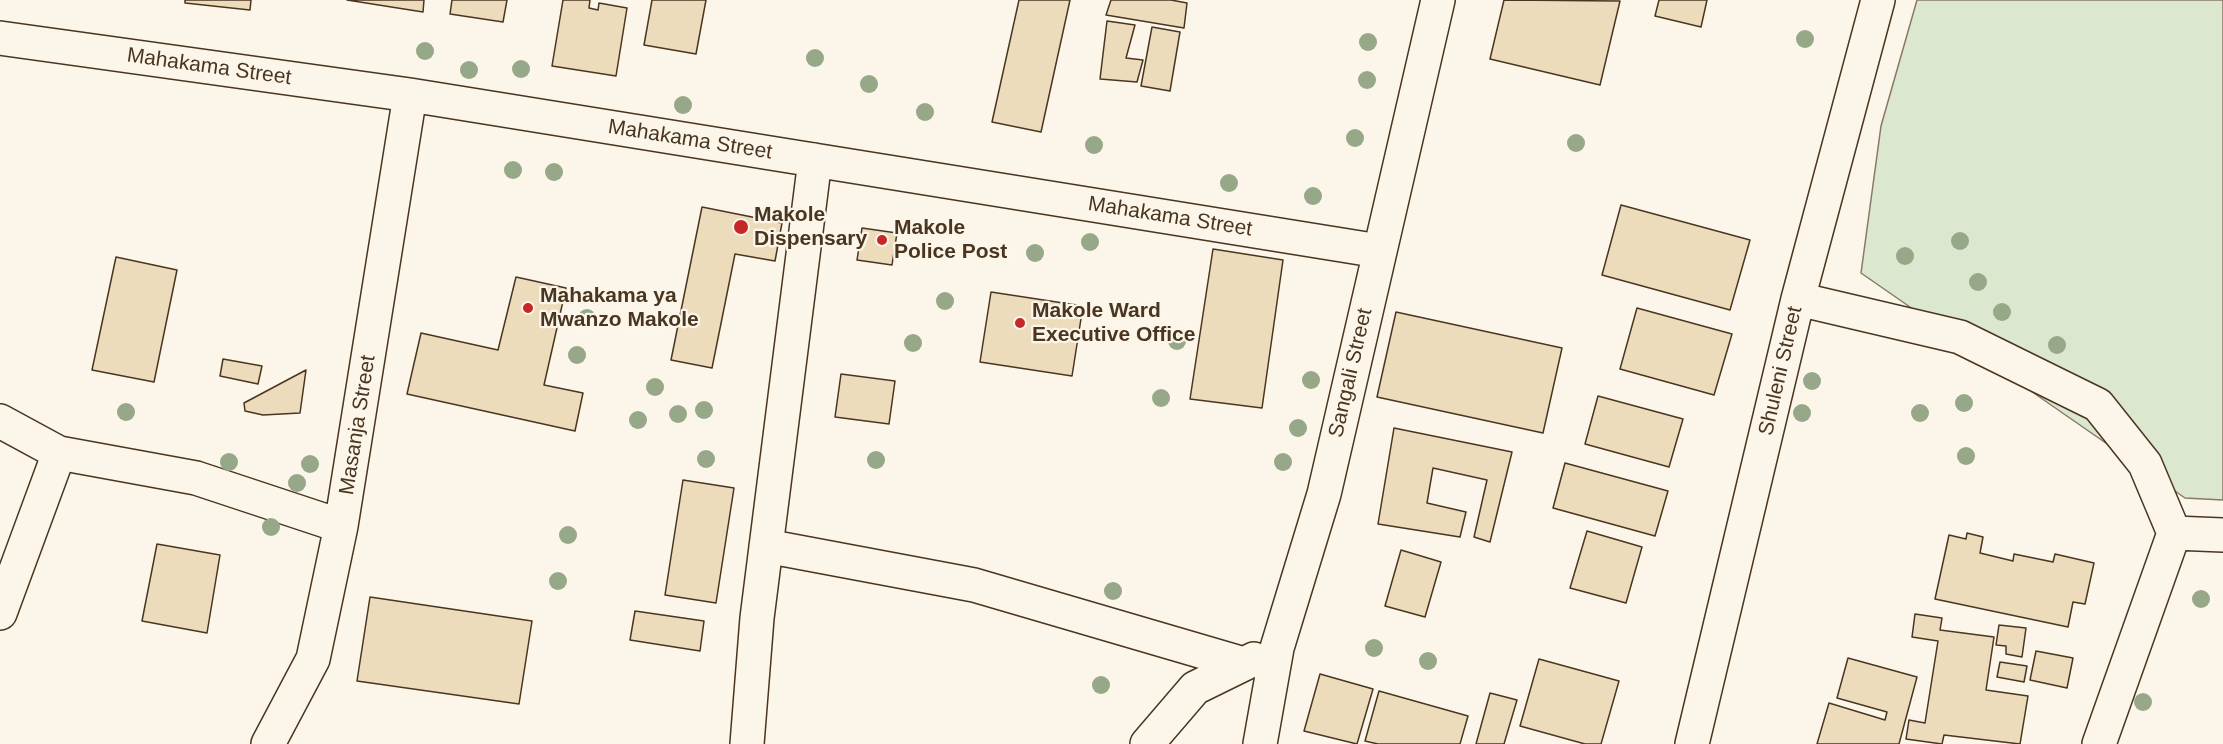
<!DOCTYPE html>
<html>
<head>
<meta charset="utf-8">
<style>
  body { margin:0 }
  canvas { display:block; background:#fbf6e9 }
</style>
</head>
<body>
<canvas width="2223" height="744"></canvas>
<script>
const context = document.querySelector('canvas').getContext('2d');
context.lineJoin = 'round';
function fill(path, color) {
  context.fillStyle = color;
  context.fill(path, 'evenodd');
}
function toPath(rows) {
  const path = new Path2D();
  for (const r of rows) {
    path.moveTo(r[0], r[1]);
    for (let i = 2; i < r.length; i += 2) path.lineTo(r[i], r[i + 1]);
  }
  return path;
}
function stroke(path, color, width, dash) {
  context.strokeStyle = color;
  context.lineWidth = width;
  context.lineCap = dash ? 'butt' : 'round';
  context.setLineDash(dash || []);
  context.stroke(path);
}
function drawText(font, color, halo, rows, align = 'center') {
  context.font = font + ' Helvetica,sans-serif';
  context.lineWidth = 4.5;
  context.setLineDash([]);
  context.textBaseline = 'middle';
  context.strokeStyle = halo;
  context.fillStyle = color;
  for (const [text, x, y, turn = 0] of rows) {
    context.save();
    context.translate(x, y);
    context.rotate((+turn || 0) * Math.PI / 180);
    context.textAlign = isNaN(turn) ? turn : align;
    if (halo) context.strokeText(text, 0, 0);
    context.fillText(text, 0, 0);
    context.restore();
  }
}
const green = toPath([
  [1917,0,2223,0,2223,500,2185,498,1861,273,1881,126,1917,0]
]);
const building = toPath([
  [185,0,251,0,250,10,185,3,185,0],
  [347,0,424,0,423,12,347,0],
  [452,0,507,0,503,22,450,14,452,0],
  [563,0,590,0,589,8,598,10,599,3,627,8,616,76,552,66,563,0],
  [652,0,706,0,696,54,644,45,652,0],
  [1019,0,1070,0,1041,132,992,122,1019,0],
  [1111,0,1171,0,1187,3,1184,28,1106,15,1111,0],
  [1504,0,1620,1,1600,85,1490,59,1504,0],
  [1659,0,1707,0,1701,27,1655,16,1659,0],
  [1107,21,1135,25,1126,58,1143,60,1137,82,1100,79,1107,21],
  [1152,27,1180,32,1170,91,1141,86,1152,27],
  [1621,205,1750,240,1730,310,1602,275,1621,205],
  [702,207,782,223,775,261,735,254,712,368,671,360,702,207],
  [862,228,897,233,892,265,857,260,862,228],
  [1213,249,1283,260,1262,408,1190,399,1213,249],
  [116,257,177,270,154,382,92,370,116,257],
  [516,277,566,288,544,385,583,393,575,431,407,394,421,333,498,350,516,277],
  [991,292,1083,306,1072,376,980,362,991,292],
  [1637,308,1732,334,1714,395,1620,369,1637,308],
  [1396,312,1562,348,1543,433,1377,397,1396,312],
  [223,359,262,366,258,384,220,376,223,359],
  [306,370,300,413,263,415,245,411,244,403,306,370],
  [841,374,895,381,889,424,835,417,841,374],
  [1598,396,1683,419,1669,467,1585,444,1598,396],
  [1394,428,1512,452,1490,542,1474,537,1487,480,1433,468,1427,503,1466,512,1460,537,1378,524,1394,428],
  [1565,463,1668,491,1655,536,1553,508,1565,463],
  [683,480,734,488,716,603,665,595,683,480],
  [1587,531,1642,547,1626,603,1570,588,1587,531],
  [1967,533,1983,537,1980,553,2013,561,2014,554,2053,562,2055,554,2094,563,2085,604,2073,602,2068,627,1935,599,1949,535,1966,539,1967,533],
  [157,544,220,555,207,633,142,621,157,544],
  [1401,550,1441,562,1425,617,1385,606,1401,550],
  [370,597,532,621,519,704,357,681,370,597],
  [635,611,704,621,700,651,630,640,635,611],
  [1915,614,1942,618,1940,630,1994,637,1986,690,2028,696,2020,744,1944,735,1942,744,1906,739,1909,720,1925,723,1938,641,1912,637,1915,614],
  [1999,625,2026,628,2022,657,2006,654,2006,646,1996,645,1999,625],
  [2036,651,2073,658,2067,688,2030,680,2036,651],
  [1848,658,1917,677,1899,744,1817,744,1829,703,1885,720,1887,712,1837,698,1848,658],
  [1539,659,1619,681,1601,744,1585,744,1520,726,1539,659],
  [2000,662,2027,666,2024,682,1997,677,2000,662],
  [1320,674,1373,689,1357,744,1304,731,1320,674],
  [1379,691,1468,716,1460,744,1378,744,1365,741,1379,691],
  [1490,693,1517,700,1504,744,1476,744,1490,693]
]);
const street = toPath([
  [0,38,410,95,1379,251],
  [1798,299,1960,337,2098,405,2145,464,2174,533],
  [0,421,59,453,0,613],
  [59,453,196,478,341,526],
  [766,546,974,585,1244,664],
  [268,744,313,659,341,526,410,95],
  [747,744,757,618,815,160],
  [1147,744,1195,688,1254,659],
  [1260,744,1277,648,1324,494,1438,0],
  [1692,744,1798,299,1878,0],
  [2099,744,2174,533,2223,535]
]);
const trees = [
  [1805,39],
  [1368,42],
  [425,51],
  [815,58],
  [521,69],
  [469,70],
  [1367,80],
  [869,84],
  [683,105],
  [925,112],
  [1355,138],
  [1576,143],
  [1094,145],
  [513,170],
  [554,172],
  [1229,183],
  [1313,196],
  [1960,241],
  [1090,242],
  [1035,253],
  [1905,256],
  [1978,282],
  [945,301],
  [2002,312],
  [587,318],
  [1177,341],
  [913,343],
  [2057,345],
  [577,355],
  [1311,380],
  [1812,381],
  [655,387],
  [1161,398],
  [1964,403],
  [704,410],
  [126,412],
  [1802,413],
  [1920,413],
  [678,414],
  [638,420],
  [1298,428],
  [1966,456],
  [706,459],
  [876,460],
  [229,462],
  [1283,462],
  [310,464],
  [297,483],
  [271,527],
  [568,535],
  [558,581],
  [1113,591],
  [2201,599],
  [1374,648],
  [1428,661],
  [1101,685],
  [2143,702]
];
const markers = [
  [741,227,8,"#c62828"],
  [882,240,6,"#c62828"],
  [528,308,6,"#c62828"],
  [1020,323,6,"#c62828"]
];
const streetNames = [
  ["Mahakama Street",209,67,8],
  ["Mahakama Street",690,140,9],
  ["Mahakama Street",1170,217,9],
  ["Shuleni Street",1781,371,-77],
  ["Sangali Street",1351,373,-77],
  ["Masanja Street",358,425,-81]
];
const poiNames = [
  ["Makole",754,215],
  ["Dispensary",754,239],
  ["Makole",894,228],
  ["Police Post",894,252],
  ["Mahakama ya",540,296],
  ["Mwanzo Makole",540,320],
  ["Makole Ward",1032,311],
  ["Executive Office",1032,335]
];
fill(green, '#dce7d0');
stroke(green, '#887966', 1.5);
fill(building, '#ecdcbc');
stroke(building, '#4a3520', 1.5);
stroke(street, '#4a3520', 36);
stroke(street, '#fbf6e9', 33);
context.fillStyle = '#96a887';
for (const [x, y] of trees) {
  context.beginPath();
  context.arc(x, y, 9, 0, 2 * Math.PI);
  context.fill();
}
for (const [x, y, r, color] of markers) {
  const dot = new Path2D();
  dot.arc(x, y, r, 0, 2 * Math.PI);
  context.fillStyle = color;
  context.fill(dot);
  stroke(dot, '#fbf6e9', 2);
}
drawText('21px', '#4a3520', '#fbf6e9', streetNames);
drawText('bold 21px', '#4a3520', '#fbf6e9', poiNames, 'left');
</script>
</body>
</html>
